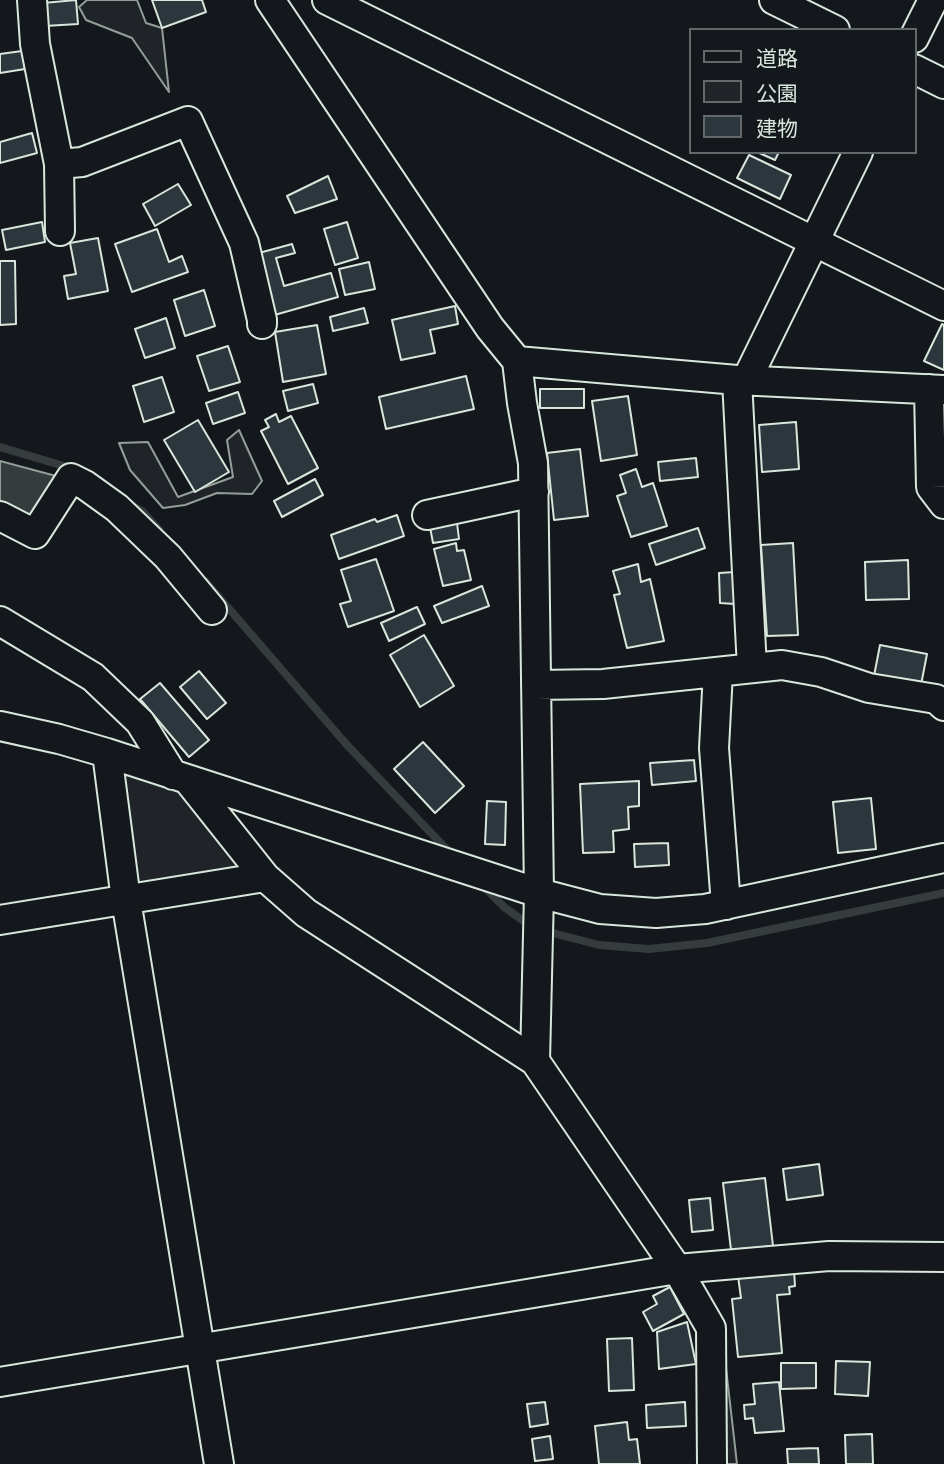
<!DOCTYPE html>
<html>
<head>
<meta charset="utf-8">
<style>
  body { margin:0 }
  #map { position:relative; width:944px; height:1464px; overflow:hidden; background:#14181c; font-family:Commissioner,"Noto Sans JP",sans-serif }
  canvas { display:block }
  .legend { position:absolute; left:689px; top:28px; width:228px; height:126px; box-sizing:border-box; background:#14181c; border:2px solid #626a69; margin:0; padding:9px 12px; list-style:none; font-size:21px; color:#d8e6dc }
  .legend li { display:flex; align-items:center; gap:14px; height:35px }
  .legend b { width:35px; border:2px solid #626a69 }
</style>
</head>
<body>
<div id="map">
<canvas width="944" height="1464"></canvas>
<ul class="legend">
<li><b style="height:9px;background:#14181c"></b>道路</li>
<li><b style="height:19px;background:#202428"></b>公園</li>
<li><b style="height:19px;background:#2c363c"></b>建物</li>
</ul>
</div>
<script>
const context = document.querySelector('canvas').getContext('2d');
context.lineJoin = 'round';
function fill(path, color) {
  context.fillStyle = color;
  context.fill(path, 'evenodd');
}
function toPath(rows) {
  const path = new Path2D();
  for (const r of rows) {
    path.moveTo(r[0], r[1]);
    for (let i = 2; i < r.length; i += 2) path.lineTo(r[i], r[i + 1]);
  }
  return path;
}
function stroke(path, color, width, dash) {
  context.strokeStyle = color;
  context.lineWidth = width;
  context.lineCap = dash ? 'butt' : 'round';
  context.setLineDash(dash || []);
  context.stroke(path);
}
const green = toPath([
  [87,0,137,0,146,23,162,28,169,92,132,38,86,20,79,7,87,0],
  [239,430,262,481,252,494,217,493,185,505,163,508,130,470,119,443,148,442,178,497,233,477,227,440,239,430],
  [107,753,188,780,254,879,126,900,107,753],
  [722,1333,737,1464,712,1464,722,1333]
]);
const water = toPath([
  [0,461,56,476,28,518,0,504,0,461]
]);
const stream = toPath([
  [0,447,74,469],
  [133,506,143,512,159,530],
  [205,581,347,745,452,855],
  [481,884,504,907,532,927],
  [545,931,599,945,649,949,707,943,944,893]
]);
const building = toPath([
  [76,0,78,24,45,26,43,3,76,0],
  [152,0,202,0,206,12,162,28,152,0],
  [22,51,25,69,0,73,0,54,22,51],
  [32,133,37,153,0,163,0,142,32,133],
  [757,152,779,152,775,160,757,152],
  [749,155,791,175,780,199,737,178,749,155],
  [328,176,337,199,295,213,287,196,328,176],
  [178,184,191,205,155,226,143,204,178,184],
  [42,222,45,242,6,250,2,230,42,222],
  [347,222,358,258,335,265,324,229,347,222],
  [157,229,169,262,182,256,188,272,132,292,115,244,157,229],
  [98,238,108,291,68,299,64,276,76,274,70,243,98,238],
  [292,244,295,253,276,258,284,286,331,273,338,297,271,316,259,253,292,244],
  [0,261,15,261,16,324,0,325,0,261],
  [369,262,375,289,345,295,339,269,369,262],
  [204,290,215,326,185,336,174,300,204,290],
  [455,306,458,324,430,330,435,353,401,360,392,320,455,306],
  [364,308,368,323,333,331,330,317,364,308],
  [166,318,175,348,145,358,135,329,166,318],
  [942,324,944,325,944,370,924,361,942,324],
  [317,325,326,374,283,382,275,332,317,325],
  [228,346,240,382,209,391,197,356,228,346],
  [466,376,474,409,386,429,379,397,466,376],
  [162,377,174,412,144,422,133,386,162,377],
  [313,384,318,403,288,411,283,391,313,384],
  [540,389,584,389,584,408,540,408,540,389],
  [238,392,245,413,213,424,206,403,238,392],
  [628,396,637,455,601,461,592,401,628,396],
  [276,414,279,422,291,416,318,468,288,484,261,431,269,427,265,420,276,414],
  [198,420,229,472,195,492,164,440,198,420],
  [796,422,799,469,762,472,759,425,796,422],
  [580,449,588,516,554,520,547,453,580,449],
  [696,458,698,477,660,481,658,462,696,458],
  [636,469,642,487,653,483,667,526,631,537,617,496,626,493,620,475,636,469],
  [315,479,323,495,282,517,274,501,315,479],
  [397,515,404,536,339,559,331,535,375,519,377,522,397,515],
  [457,523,459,539,433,543,430,527,457,523],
  [698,528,705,548,656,565,649,544,698,528],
  [456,543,457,551,464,550,471,580,443,586,434,549,456,543],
  [793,543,798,635,767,636,761,545,793,543],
  [376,559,394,611,348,627,340,604,351,601,341,570,376,559],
  [908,560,909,599,866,600,865,562,908,560],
  [638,564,641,582,650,579,664,641,627,648,614,595,620,594,613,571,638,564],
  [735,572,735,604,720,603,719,573,735,572],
  [482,586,489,606,442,623,434,606,482,586],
  [417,607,425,624,389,641,381,623,417,607],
  [424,635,454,686,420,707,390,655,424,635],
  [880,645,927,654,921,685,874,676,880,645],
  [199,671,226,703,207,719,180,687,199,671],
  [160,683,209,740,189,757,140,699,160,683],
  [423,742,464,786,435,813,394,769,423,742],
  [694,760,696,781,652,785,650,763,694,760],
  [639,781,639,806,628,807,629,829,613,831,614,852,583,853,580,784,639,781],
  [871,798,876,849,838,853,833,802,871,798],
  [487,801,506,802,505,845,485,844,487,801],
  [668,843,669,865,635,867,634,844,668,843],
  [819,1164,823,1195,787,1200,783,1169,819,1164],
  [765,1178,773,1246,731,1250,723,1183,765,1178],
  [710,1198,713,1230,692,1232,689,1200,710,1198],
  [794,1270,795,1286,789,1287,790,1294,777,1295,782,1353,738,1357,732,1299,741,1298,738,1276,794,1270],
  [670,1287,684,1314,653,1331,643,1312,657,1304,653,1296,670,1287],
  [687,1322,696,1364,659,1369,657,1332,687,1322],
  [632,1338,634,1390,609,1391,607,1339,632,1338],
  [836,1361,870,1362,868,1396,835,1394,836,1361],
  [781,1363,816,1363,816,1388,781,1389,781,1363],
  [779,1382,784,1431,755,1433,753,1418,745,1419,744,1405,755,1404,753,1384,779,1382],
  [545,1402,548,1424,530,1427,527,1404,545,1402],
  [685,1402,686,1426,647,1428,646,1405,685,1402],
  [627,1422,629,1440,637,1439,640,1464,599,1464,595,1426,627,1422],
  [872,1434,873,1464,846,1464,845,1435,872,1434],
  [550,1436,553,1459,535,1461,532,1439,550,1436],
  [818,1448,819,1464,788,1464,787,1449,818,1448]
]);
const minor = toPath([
  [32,0,35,44,59,164,60,231],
  [270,0,490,328,517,361,522,403,533,463,539,893,535,1061,677,1269,711,1328,712,1464],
  [327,0,944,306],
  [774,0,835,30],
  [914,38,933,0],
  [914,69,944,84],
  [59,164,82,162,188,121,244,243,262,320,262,324],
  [517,361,737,380,944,390],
  [737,380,752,668],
  [746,381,858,152],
  [929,389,931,487,944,504],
  [427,515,534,492],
  [0,516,35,534,71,478,85,485,117,508,168,557,212,610],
  [0,621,93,677,140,722,173,775],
  [718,672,714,748,726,905],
  [536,685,603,684,782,665,821,672,869,688,936,699,944,706],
  [0,726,59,739,107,753,539,893,600,909,656,913,705,909,944,858],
  [107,753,126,900,219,1464],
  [188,780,265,877,306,913,535,1061],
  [0,920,265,877],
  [0,1382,677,1269,829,1256,944,1257]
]);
fill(green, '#202428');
stroke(green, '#939e99', 2);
fill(water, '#363b3e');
stroke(water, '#939e99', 2);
stroke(stream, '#363b3e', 8);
fill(building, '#2c363c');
stroke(building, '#d8e6dc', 2);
stroke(minor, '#d8e6dc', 32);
stroke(minor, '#14181c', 28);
</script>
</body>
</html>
